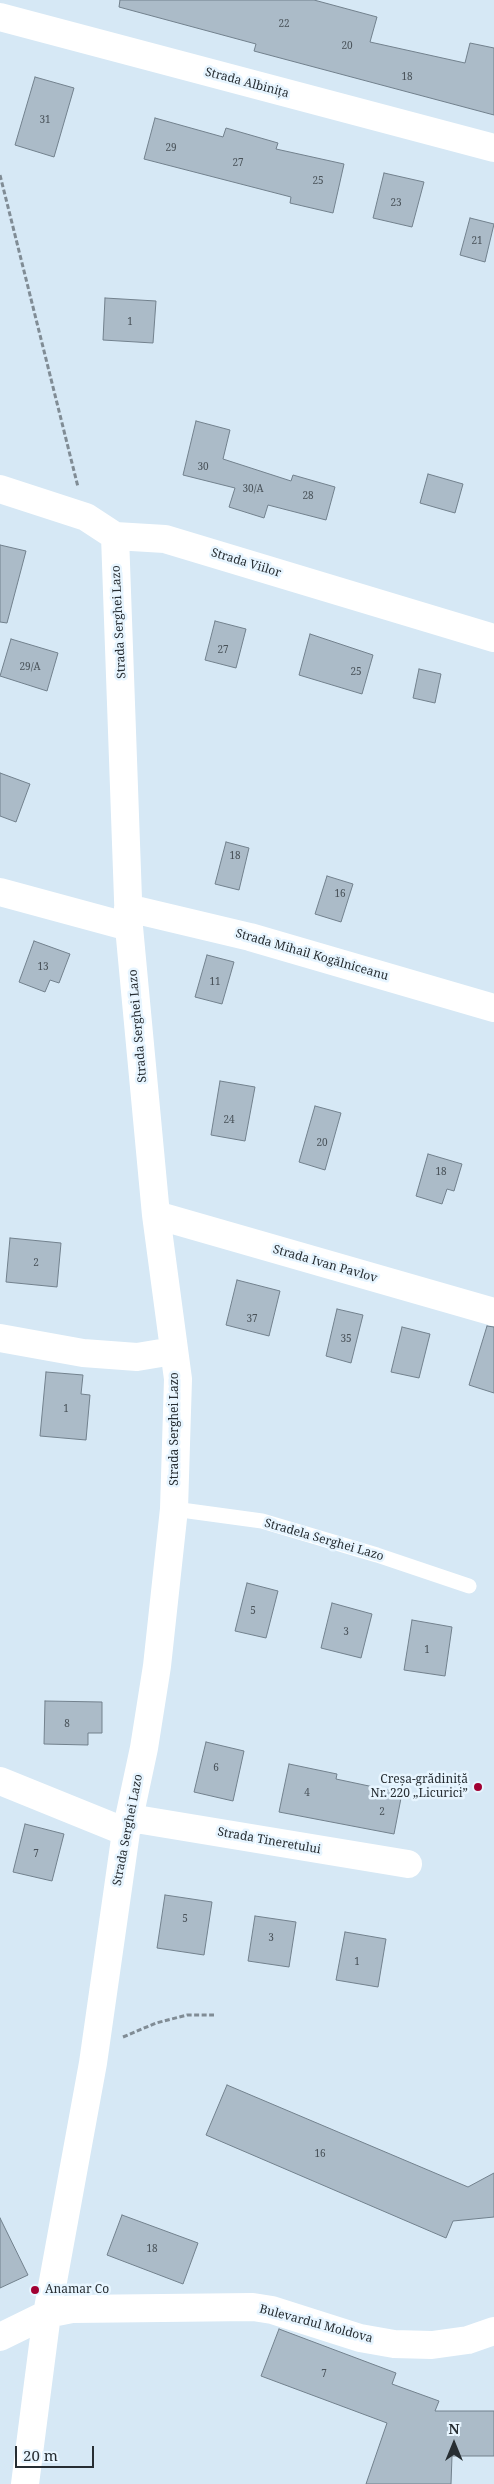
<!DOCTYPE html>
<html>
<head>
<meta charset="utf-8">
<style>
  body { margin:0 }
  #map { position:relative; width:494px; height:2484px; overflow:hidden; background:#d6e8f5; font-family:"Noto Serif",serif }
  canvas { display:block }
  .north { position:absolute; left:429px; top:2419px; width:50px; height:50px; -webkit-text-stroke:4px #e7f5ff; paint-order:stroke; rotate:0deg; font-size:14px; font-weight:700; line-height:20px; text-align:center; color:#272e33 }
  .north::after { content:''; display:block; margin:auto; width:18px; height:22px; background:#272e33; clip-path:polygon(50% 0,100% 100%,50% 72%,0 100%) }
  .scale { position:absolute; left:15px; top:2446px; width:79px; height:22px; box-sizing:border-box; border:2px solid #272e33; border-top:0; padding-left:6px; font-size:15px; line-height:18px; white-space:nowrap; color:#272e33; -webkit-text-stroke:4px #e7f5ff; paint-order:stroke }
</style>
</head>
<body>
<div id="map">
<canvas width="494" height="2484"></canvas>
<div class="north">N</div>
<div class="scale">20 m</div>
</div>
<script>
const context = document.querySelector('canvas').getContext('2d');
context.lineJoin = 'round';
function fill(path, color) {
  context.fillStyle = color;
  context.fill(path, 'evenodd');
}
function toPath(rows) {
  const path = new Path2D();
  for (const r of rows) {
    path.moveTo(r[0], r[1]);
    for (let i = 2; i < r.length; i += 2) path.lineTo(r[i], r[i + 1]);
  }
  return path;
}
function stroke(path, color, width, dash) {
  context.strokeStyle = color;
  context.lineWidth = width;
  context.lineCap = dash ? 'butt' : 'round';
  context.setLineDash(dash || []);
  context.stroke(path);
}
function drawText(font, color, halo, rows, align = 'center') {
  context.font = font + ' "Noto Serif",serif';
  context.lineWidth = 5;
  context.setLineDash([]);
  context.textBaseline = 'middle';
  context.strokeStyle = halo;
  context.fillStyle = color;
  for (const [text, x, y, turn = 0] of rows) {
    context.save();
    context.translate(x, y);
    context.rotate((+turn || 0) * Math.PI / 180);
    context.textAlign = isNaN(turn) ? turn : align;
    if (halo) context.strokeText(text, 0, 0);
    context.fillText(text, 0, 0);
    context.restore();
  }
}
const building = toPath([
  [120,0,314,0,377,17,370,42,465,63,470,43,494,48,494,115,254,51,256,44,119,7,120,0],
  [35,77,74,88,54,157,15,145,35,77],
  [155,118,223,137,226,128,278,143,276,149,344,164,333,213,290,203,291,197,144,159,155,118],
  [384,173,424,182,412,227,373,218,384,173],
  [470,218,494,224,485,262,460,255,470,218],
  [105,298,156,301,153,343,103,340,105,298],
  [196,421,230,430,223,459,291,481,293,475,335,487,326,520,268,505,264,518,229,507,235,488,183,475,196,421],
  [428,474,463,484,455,513,420,503,428,474],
  [0,545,26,551,7,623,0,622,0,545],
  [215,621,246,629,236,668,205,660,215,621],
  [310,634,373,655,362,694,299,675,310,634],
  [11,639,58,653,47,691,0,676,11,639],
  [419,669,441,674,435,703,413,698,419,669],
  [0,773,30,784,16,822,0,816,0,773],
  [226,842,249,848,239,890,215,884,226,842],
  [327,876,353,884,341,922,315,914,327,876],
  [34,941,70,954,59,983,50,980,45,992,19,982,34,941],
  [207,955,234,962,222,1004,195,997,207,955],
  [220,1081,255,1087,245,1141,211,1135,220,1081],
  [315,1106,341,1113,325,1170,299,1162,315,1106],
  [428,1154,462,1164,454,1191,447,1189,442,1204,416,1196,428,1154],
  [10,1238,61,1243,57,1287,6,1282,10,1238],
  [237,1280,280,1291,269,1336,226,1325,237,1280],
  [337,1309,363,1315,351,1363,326,1356,337,1309],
  [487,1326,494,1327,494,1393,469,1385,487,1326],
  [402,1327,430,1334,419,1378,391,1372,402,1327],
  [46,1372,83,1375,81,1394,90,1395,86,1440,40,1436,46,1372],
  [247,1583,278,1591,266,1638,235,1631,247,1583],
  [332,1603,372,1614,361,1658,321,1648,332,1603],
  [412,1620,452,1627,445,1676,404,1670,412,1620],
  [45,1701,102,1702,102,1733,88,1733,88,1745,44,1744,45,1701],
  [206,1742,244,1751,233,1801,194,1792,206,1742],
  [289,1764,337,1774,336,1779,402,1793,394,1834,279,1812,289,1764],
  [25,1824,64,1834,52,1881,13,1872,25,1824],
  [165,1895,212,1902,204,1955,157,1948,165,1895],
  [255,1916,296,1922,289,1967,248,1961,255,1916],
  [345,1932,386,1939,378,1987,336,1980,345,1932],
  [227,2085,468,2187,494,2173,494,2217,453,2221,446,2238,206,2135,227,2085],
  [122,2215,198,2243,183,2284,107,2255,122,2215],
  [0,2218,28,2275,0,2288,0,2218],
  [279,2329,396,2373,392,2384,439,2401,435,2411,494,2411,494,2456,452,2456,451,2484,366,2484,387,2423,261,2376,279,2329]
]);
const path = toPath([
  [0,175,78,487],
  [123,2037,156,2023,187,2015,214,2015]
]);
const service = toPath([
  [174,1509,262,1521,377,1555,469,1586]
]);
const minor = toPath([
  [0,17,494,148],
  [0,489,86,517,115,536,165,539,494,638],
  [0,892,129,927],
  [128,908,250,937,494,1008],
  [156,1215,494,1312],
  [0,1338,83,1353,137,1357,173,1351],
  [0,1781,126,1832],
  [130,1818,408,1864],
  [0,2337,47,2314,72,2309,253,2307,272,2310,360,2338,394,2344,432,2345,468,2340,494,2331],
  [25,2484,47,2314,93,2063,126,1832,144,1748,157,1666,174,1509,178,1379,156,1215,129,927,115,536]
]);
const markers = [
  [478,1787,5,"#a10032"],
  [35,2290,5,"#a10032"]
];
const numberNames = [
  ["22",284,24],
  ["20",347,46],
  ["18",407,77],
  ["31",45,120],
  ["29",171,148],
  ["27",238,163],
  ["25",318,181],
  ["23",396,203],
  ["21",477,241],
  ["1",130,322],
  ["30",203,467],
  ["30/A",253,489],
  ["28",308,496],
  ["27",223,650],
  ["29/A",30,667],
  ["25",356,672],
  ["18",235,856],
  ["16",340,894],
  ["13",43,967],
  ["11",215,982],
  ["24",229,1120],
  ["20",322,1143],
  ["18",441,1172],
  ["2",36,1263],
  ["37",252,1319],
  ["35",346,1339],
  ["1",66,1409],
  ["5",253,1611],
  ["3",346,1632],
  ["1",427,1650],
  ["8",67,1724],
  ["6",216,1768],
  ["4",307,1793],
  ["2",382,1812],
  ["7",36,1854],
  ["5",185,1919],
  ["3",271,1938],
  ["1",357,1962],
  ["16",320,2154],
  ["18",152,2249],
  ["7",324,2374]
];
const streetNames = [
  ["Strada Albinița",247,83,15],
  ["Strada Viilor",246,563,17],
  ["Strada Serghei Lazo",119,622,-93],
  ["Strada Mihail Kogălniceanu",312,955,16],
  ["Strada Serghei Lazo",138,1026,-95],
  ["Strada Ivan Pavlov",325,1264,16],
  ["Strada Serghei Lazo",175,1429,-90],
  ["Stradela Serghei Lazo",324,1540,16],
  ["Strada Serghei Lazo",128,1830,-79],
  ["Strada Tineretului",269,1841,10],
  ["Bulevardul Moldova",316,2324,15]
];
const poiNames = [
  ["Creșa-grădiniță",468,1780],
  ["Nr. 220 „Licurici”",468,1794],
  ["Anamar Co",45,2290,"left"]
];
fill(building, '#abbbc8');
stroke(building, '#72818d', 1);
stroke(path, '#808c95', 3, [5, 2.5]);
stroke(service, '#fff', 15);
stroke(minor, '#fff', 28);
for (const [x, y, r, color] of markers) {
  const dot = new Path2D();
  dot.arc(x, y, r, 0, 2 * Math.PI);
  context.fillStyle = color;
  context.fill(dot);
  stroke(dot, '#e7f5ff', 2);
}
drawText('10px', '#485158', null, numberNames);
drawText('12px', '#272e33', '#e7f5ff', streetNames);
drawText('12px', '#272e33', '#e7f5ff', poiNames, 'right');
</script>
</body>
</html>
